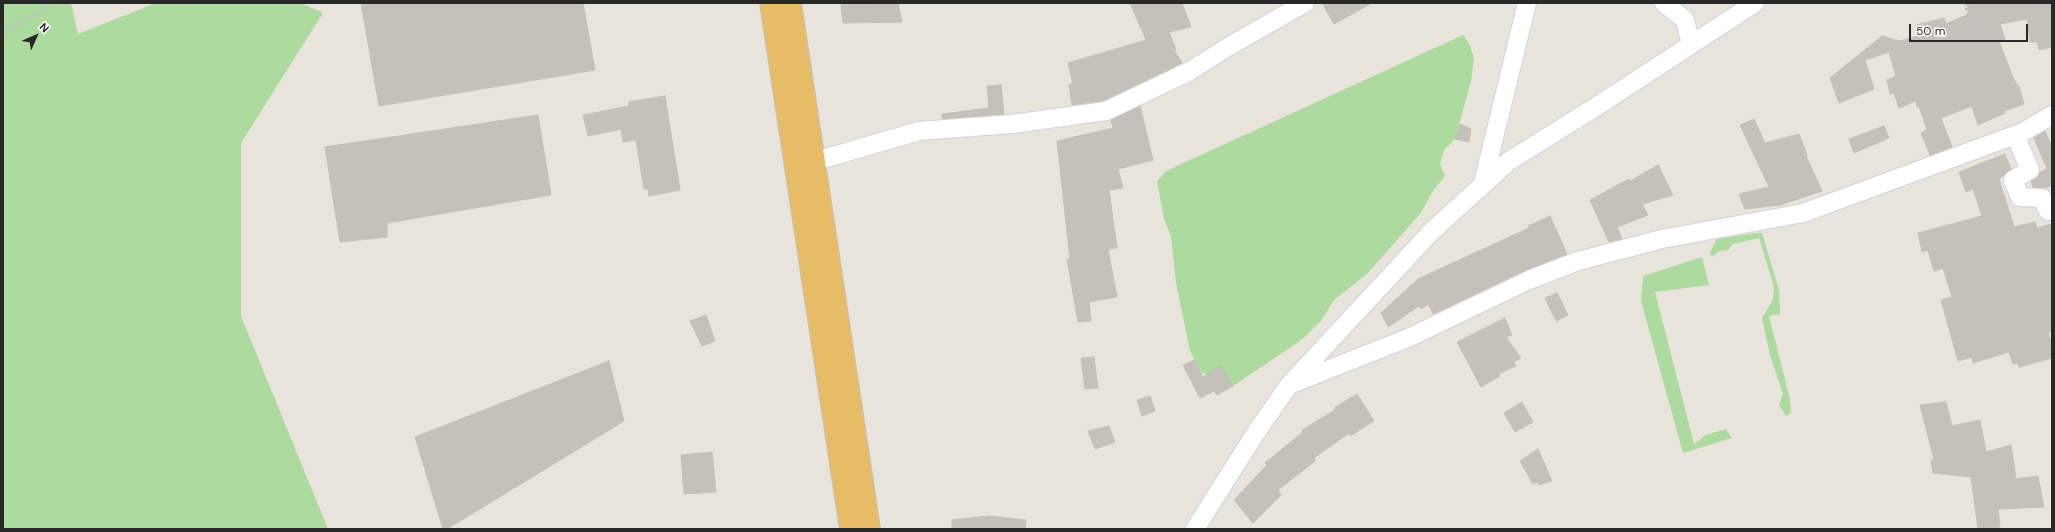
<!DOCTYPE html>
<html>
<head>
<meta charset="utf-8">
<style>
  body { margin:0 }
  #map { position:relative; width:2055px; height:532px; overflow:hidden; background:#e9e4db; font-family:"DM Sans",sans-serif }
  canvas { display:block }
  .frame { position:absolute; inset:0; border:4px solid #282828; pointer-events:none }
  .north { position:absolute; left:16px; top:16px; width:40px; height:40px; -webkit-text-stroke:3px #fff; paint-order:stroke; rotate:45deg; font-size:11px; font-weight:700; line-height:16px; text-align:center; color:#282828 }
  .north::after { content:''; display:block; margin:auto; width:14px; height:18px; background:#282828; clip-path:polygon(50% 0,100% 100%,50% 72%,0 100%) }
  .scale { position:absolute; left:1909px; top:24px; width:119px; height:18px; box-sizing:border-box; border:2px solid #282828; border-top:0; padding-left:5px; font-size:12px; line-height:14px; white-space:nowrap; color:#282828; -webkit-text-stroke:3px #fff; paint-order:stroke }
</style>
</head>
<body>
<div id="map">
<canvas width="2055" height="532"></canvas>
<div class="frame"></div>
<div class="north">N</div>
<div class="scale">50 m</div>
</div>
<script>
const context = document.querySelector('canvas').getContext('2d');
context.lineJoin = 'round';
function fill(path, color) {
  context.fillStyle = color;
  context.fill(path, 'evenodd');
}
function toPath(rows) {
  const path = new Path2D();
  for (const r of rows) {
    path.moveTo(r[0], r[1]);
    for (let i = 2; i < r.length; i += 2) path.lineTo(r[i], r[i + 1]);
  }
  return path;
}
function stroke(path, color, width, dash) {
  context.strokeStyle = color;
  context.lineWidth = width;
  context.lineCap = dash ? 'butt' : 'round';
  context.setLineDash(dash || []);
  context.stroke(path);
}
const green = toPath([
  [3,3,71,3,78,34,156,3,301,3,323,13,241,143,241,316,328,529,3,529],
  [1463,35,1470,45,1474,59,1471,81,1455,139,1444,150,1440,164,1445,176,1433,191,1420,214,1367,274,1334,300,1320,322,1300,341,1233,386,1201,372,1190,351,1176,283,1171,236,1164,219,1157,181,1166,171],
  [1756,233,1762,233,1779,290,1780,314,1769,316,1790,399,1791,413,1786,416,1779,405,1783,394,1770,355,1762,318,1773,300,1774,287,1759,238,1733,244,1728,250,1718,252,1712,257,1710,252,1717,239],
  [1702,257,1709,285,1655,292,1694,444,1706,435,1726,429,1732,438,1683,453,1641,301,1643,276]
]);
const building = toPath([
  [361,3,583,3,595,70,379,106,361,3],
  [898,3,902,22,843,23,841,5,898,3],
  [1130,3,1182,3,1191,27,1169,32,1176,49,1174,50,1182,63,1103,101,1072,105,1069,84,1073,84,1068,63,1146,40,1130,3],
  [1322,3,1372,3,1334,24,1322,3],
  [1967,3,2052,3,2052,47,2039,50,2037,42,2030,42,2027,19,2000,24,2005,39,1999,41,2012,75,2018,87,2019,86,2024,104,2004,111,2005,113,1978,125,1972,106,1941,118,1952,147,1930,155,1921,133,1927,130,1919,106,1917,107,1916,101,1899,108,1894,93,1890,94,1887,80,1896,76,1889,52,1865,60,1874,89,1839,103,1830,78,1882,36,1900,41,1918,36,1916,25,1944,18,1946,24,1969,14,1967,3],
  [1001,85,1004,114,942,119,942,114,989,108,987,86,1001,85],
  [665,96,680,190,649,196,648,189,644,189,636,140,623,142,621,129,588,136,583,115,629,106,629,102,665,96],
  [1140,106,1153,160,1118,169,1123,188,1109,190,1117,248,1108,249,1117,297,1089,302,1091,321,1078,322,1067,259,1070,259,1057,141,1113,128,1111,120,1140,106],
  [538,115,551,195,387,223,387,237,340,242,325,147,538,115],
  [1754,119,1765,143,1799,134,1807,155,1806,156,1822,191,1780,205,1745,209,1739,194,1769,187,1740,125,1754,119],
  [1460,124,1471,129,1469,142,1455,139,1460,124],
  [1884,126,1889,138,1854,153,1849,139,1884,126],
  [2045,131,2052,147,2052,185,2045,188,2033,187,2031,181,2039,176,2040,172,2047,169,2034,138,2045,131],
  [2005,154,2011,169,1999,179,2014,227,2035,222,2037,228,2052,224,2052,331,2048,332,2052,345,2052,358,2019,367,2018,363,2013,364,2009,352,1973,363,1972,357,1958,361,1941,300,1952,297,1943,268,1934,271,1928,250,1922,252,1918,233,1982,216,1973,189,1966,192,1959,172,2005,154],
  [1658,165,1673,195,1642,204,1648,215,1617,227,1622,239,1609,242,1590,200,1629,179,1630,181,1658,165],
  [1550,216,1567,254,1524,271,1433,314,1429,304,1421,309,1419,306,1388,327,1381,313,1418,279,1529,228,1528,226,1550,216],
  [1557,293,1568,315,1556,321,1545,298,1557,293],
  [706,315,715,341,702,346,690,321,706,315],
  [1505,318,1512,335,1506,337,1521,358,1514,362,1516,366,1498,374,1500,376,1481,387,1457,342,1505,318],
  [1094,357,1098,388,1085,389,1081,358,1094,357],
  [1194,360,1203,377,1221,366,1233,386,1217,395,1214,391,1200,398,1183,365,1194,360],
  [609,361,624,421,447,529,443,529,415,437,609,361],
  [1357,394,1374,421,1350,436,1349,433,1314,458,1315,461,1278,490,1281,495,1253,523,1234,500,1267,465,1265,463,1303,432,1302,430,1335,410,1334,408,1357,394],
  [1150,396,1155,411,1142,416,1137,400,1150,396],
  [1522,402,1533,422,1515,432,1504,413,1522,402],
  [1946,402,1952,426,1980,420,1986,452,2011,445,2016,479,2038,476,2044,507,1998,509,2000,527,1978,529,1971,477,1933,473,1931,460,1934,460,1920,405,1946,402],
  [1109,426,1115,442,1095,449,1088,431,1109,426],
  [1538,449,1552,481,1539,485,1537,482,1533,484,1520,461,1538,449],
  [712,452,716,492,684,494,681,455,712,452],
  [989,516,1026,520,1025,529,952,529,952,520,989,516]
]);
const path = toPath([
  [46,3,49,6],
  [1965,3,1972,32],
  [3,34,57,3]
]);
const minor = toPath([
  [1664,3,1685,20,1691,45],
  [2015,135,2030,170,2013,180,2020,197,2042,198,2048,211,2052,210],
  [813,162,919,131,1012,124,1106,111,1190,71,1226,48,1305,3],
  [1483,183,1527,3],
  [1289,385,1408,338,1529,280,1578,261,1662,239,1803,213,2023,132,2052,115],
  [1195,529,1255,434,1289,385,1432,231,1509,161,1594,108,1755,3]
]);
const trunk = toPath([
  [771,3,851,529],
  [790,3,869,529]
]);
fill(green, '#adda9e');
fill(building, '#c4c1bb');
stroke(building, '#c4c0b5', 1);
stroke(minor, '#d1d2df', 20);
stroke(trunk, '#c3c3c3', 24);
stroke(path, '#c3c3c3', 2.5, [3, 2]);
stroke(minor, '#fff', 18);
stroke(trunk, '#e6bc66', 22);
</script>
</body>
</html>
